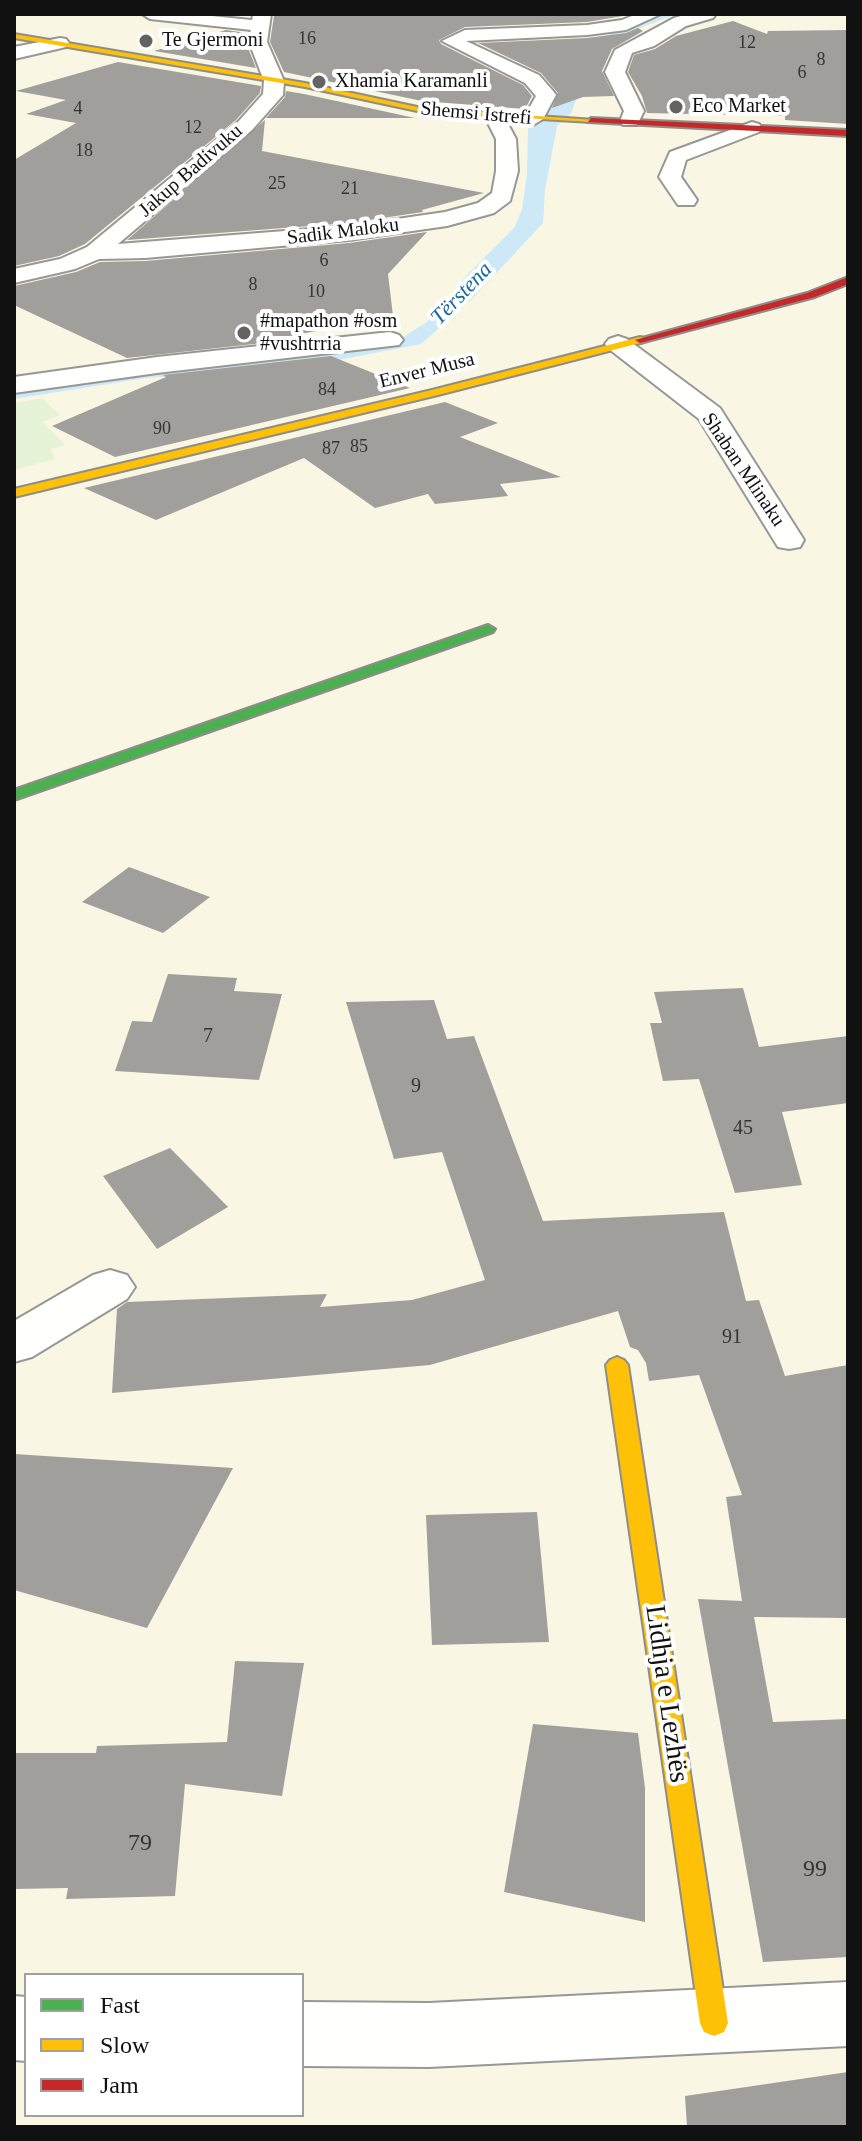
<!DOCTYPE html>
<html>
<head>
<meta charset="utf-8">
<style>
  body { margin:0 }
  #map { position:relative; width:862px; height:2141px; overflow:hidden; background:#fdfcf7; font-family:"Times New Roman",serif }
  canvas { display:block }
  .frame { position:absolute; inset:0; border:16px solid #111; pointer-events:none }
  .legend { position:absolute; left:24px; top:1973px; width:280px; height:144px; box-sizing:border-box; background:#fff; border:2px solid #a0a0a0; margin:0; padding:10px 14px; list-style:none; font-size:24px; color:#111 }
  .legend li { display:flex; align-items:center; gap:16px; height:40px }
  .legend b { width:40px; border:2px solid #a0a0a0 }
</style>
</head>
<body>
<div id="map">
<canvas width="862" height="2141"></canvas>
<div class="frame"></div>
<ul class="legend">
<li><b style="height:10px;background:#4caf50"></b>Fast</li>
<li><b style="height:10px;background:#ffc107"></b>Slow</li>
<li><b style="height:10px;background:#c62828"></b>Jam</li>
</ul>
</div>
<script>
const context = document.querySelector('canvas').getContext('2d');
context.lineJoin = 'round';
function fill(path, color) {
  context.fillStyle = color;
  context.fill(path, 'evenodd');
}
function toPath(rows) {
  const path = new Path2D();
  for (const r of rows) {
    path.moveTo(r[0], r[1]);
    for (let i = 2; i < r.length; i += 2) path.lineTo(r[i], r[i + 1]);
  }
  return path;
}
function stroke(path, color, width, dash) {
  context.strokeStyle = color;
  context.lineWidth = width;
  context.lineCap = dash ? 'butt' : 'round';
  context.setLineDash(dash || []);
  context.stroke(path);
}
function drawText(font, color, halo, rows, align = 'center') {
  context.font = font + ' "Times New Roman",serif';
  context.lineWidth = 8;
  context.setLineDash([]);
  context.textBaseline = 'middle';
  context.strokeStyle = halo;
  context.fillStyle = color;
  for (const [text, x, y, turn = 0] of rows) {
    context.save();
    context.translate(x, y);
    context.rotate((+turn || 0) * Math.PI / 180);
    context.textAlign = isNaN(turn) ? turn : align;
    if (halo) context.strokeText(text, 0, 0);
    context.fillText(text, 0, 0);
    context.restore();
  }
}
const farmland = toPath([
  [14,14,848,14,848,2127,14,2127],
  [26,1975,302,1975,302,2115,26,2115]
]);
const green = toPath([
  [42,398,60,415,43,422,65,445,51,449,55,459,14,470,14,403]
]);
const water = toPath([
  [662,14,677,14,616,37,583,82,571,113,557,126,545,190,543,223,472,299,421,344,297,368,146,378,14,399,14,389,392,344,427,322,469,273,515,227,522,209,527,174,528,128,556,94,567,72,598,39]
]);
const building = toPath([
  [282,14,620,14,623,16,587,22,465,27,439,40,441,44,523,85,532,96,525,109,422,101,284,72,270,42,274,16],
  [733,21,767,34,768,31,848,30,848,124,785,120,785,116,647,113,642,96,628,72,634,55,655,49,676,36],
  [638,28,643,31,612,49,602,71,614,96,583,97,552,108,558,93,541,73,478,43,587,38,626,33],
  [226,30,247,33,246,43,256,68,154,51],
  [118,62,261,86,260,93,236,120,85,244,59,256,14,266,14,160,76,123,26,114,66,100,16,91],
  [286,91,304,94,415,118,266,118,285,97],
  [265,120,262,151,484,193,422,210,423,212,349,223,127,240],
  [427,232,388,274,393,316,285,337,290,340,127,358,14,305,14,286,76,272,100,262,145,261,349,243],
  [331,356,410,388,115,457,52,426,166,377,163,375],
  [445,402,498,423,460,437,561,477,500,484,508,496,435,504,428,494,375,508,304,458,156,520,84,488],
  [129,867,210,897,163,933,82,902],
  [168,974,237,978,234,991,282,994,259,1080,115,1071,132,1021,152,1022],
  [743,988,759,1047,848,1036,848,1103,782,1112,802,1185,735,1193,699,1079,663,1081,650,1023,662,1023,654,992],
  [434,1000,447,1039,474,1036,543,1221,724,1212,746,1301,759,1300,785,1376,848,1365,848,1618,754,1617,773,1722,848,1719,848,1957,763,1962,698,1599,742,1601,726,1497,742,1495,699,1375,649,1381,646,1363,638,1350,630,1347,618,1311,430,1365,112,1393,117,1309,127,1302,327,1294,320,1307,412,1300,485,1280,442,1152,394,1159,346,1002],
  [170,1148,228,1207,157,1249,103,1176],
  [14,1454,233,1468,147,1628,14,1590],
  [537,1512,549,1642,432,1645,426,1515],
  [235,1661,304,1663,282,1796,185,1784,175,1896,66,1899,68,1888,14,1889,14,1753,96,1753,97,1746,227,1742],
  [533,1724,638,1733,645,1788,645,1922,504,1892],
  [848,2072,848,2127,687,2127,685,2096]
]);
const lane = toPath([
  [142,14,192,14,261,21,269,26,261,31,150,19,142,14]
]);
const street = toPath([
  [253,14,271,14,267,42,284,81,283,95,252,130,118,244,349,226,445,212,478,203,492,193,496,171,496,139,485,117,495,111,502,113,516,139,518,171,510,201,494,213,447,226,349,240,145,258,99,259,75,269,14,283,14,269,60,259,87,247,238,122,263,94,264,81,249,42,253,14],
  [637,14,661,14,626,30,587,35,466,41,539,75,553,91,556,95,543,119,533,125,523,119,536,96,525,83,442,41,465,30,587,25,622,20,637,14],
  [688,14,716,14,713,18,686,26,654,46,632,53,625,72,644,111,637,125,623,125,620,121,624,111,605,72,615,50,674,18,688,14],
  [60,38,66,39,69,43,66,47,14,59,14,47,60,38],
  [752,122,759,124,762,128,759,132,686,160,681,177,697,200,694,205,678,205,659,177,670,152,752,122],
  [390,332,399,335,403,340,399,345,157,373,14,393,14,377,157,357,390,332],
  [618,336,627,339,720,408,804,540,800,547,789,549,778,547,699,419,609,349,605,344,609,339,618,336],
  [110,1270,127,1275,135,1287,127,1299,32,1357,14,1362,14,1321,93,1275,110,1270],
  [848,1982,848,2046,429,2067,302,2066,302,2002,429,2003,848,1982],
  [14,1996,26,1997,26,2061,14,2060,14,1996]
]);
const fast = toPath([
  [488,625,495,629,493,632,14,800,14,790,488,625]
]);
const slow = toPath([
  [14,34,305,83,422,108,595,120,591,122,422,112,305,87,14,38,14,34],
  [640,337,644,338,644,342,438,395,14,497,14,489,432,390,640,337],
  [617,1357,624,1360,628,1365,728,2023,724,2032,714,2036,704,2032,700,2023,606,1365,610,1360,617,1357]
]);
const jam = toPath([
  [591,118,848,130,848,136,588,122,591,118],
  [848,277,848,284,815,297,640,343,635,340,807,293,848,277]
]);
const markers = [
  [146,41,8,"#646362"],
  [319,82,8,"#646362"],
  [676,107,8,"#646362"],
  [244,333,8,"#646362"]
];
const farNumbernames = [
  ["16",307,39],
  ["12",747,43],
  ["8",821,60],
  ["6",802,73],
  ["4",78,109],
  ["12",193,128],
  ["18",84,151],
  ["25",277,184],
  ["21",350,189],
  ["6",324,261],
  ["8",253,285],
  ["10",316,292],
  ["84",327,390],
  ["90",162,429],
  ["85",359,447],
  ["87",331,449]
];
const farPoinames = [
  ["Te Gjermoni",162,41],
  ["Xhamia Karamanli",335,82],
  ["Eco Market",692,107],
  ["#mapathon #osm",260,322],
  ["#vushtrria",260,345]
];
const farStreetnames = [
  ["Shemsi Istrefi",476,114,5],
  ["Jakup Badivuku",191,171,-41],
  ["Sadik Maloku",343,232,-7],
  ["Enver Musa",427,371,-14],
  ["Shaban Mlinaku",743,470,56]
];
const numberNames = [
  ["7",208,1037],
  ["9",416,1087],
  ["45",743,1129],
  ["91",732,1338]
];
const farWaternames = [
  ["Tërstena",462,294,-46]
];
const nearNumbernames = [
  ["79",140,1844],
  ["99",815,1870]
];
const nearStreetnames = [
  ["Lidhja e Lezhës",666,1694,82]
];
fill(farmland, '#f9f7e4');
fill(green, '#e7f3d7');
fill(water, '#cde8f7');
fill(building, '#a19f9c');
stroke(lane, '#979795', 4);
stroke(street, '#979795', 4);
stroke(fast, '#8e8d8b', 4);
stroke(slow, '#8e8d8b', 4);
stroke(jam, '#8e8d8b', 4);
fill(lane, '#fffffe');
fill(street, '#fffffe');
fill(fast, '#4caf50');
fill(slow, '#ffc107');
fill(jam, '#c62828');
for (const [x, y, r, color] of markers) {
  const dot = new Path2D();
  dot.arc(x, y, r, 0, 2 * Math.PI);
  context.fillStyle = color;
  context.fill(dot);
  stroke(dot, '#fff', 3);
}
drawText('18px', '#353434', null, farNumbernames);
drawText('20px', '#111', '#fff', farPoinames, 'left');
drawText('20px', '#111', '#fff', farStreetnames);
drawText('20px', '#353434', null, numberNames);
drawText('italic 22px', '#1768a6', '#fff', farWaternames);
drawText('24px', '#353434', null, nearNumbernames);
drawText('28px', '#111', '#fff', nearStreetnames);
</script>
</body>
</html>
